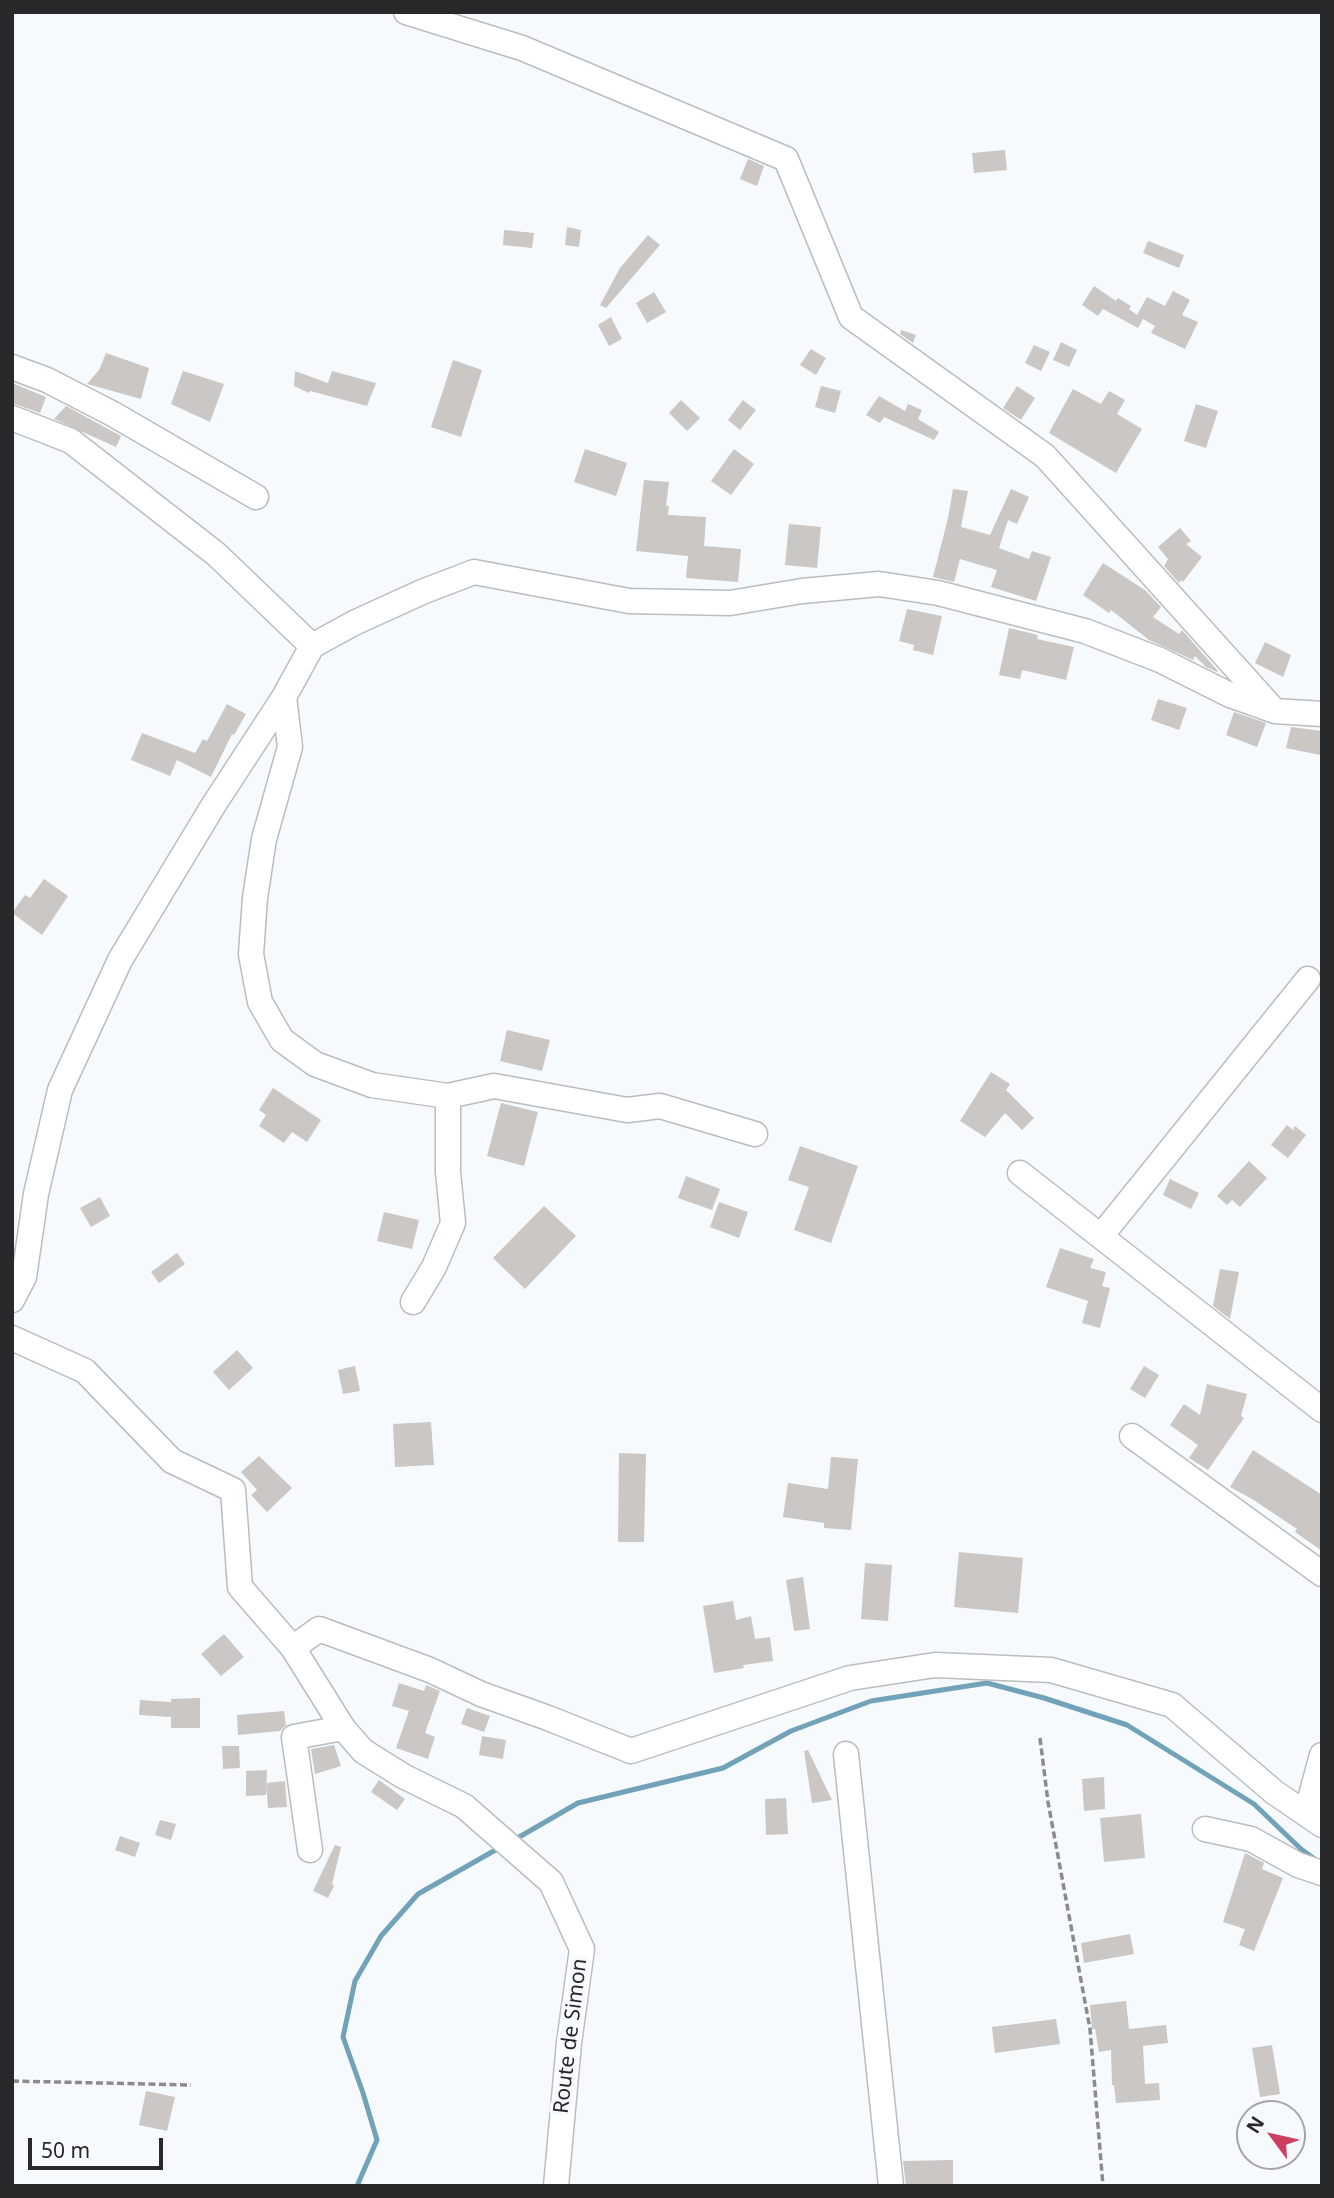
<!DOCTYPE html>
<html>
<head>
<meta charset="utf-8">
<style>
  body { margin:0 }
  #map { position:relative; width:1334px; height:2198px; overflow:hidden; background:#f6fafd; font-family:"Noto Sans",sans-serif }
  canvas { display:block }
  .frame { position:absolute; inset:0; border:14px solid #28292a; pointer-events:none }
  .north { position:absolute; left:1236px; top:2100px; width:70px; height:70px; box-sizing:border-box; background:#f6fafd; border:2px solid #a4a6a9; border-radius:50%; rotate:303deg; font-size:19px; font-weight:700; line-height:28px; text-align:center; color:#28292a }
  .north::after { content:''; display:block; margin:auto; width:24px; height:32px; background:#cd3e61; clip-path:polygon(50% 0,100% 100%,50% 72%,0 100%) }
  .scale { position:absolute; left:28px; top:2138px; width:135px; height:32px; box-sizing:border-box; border:4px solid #28292a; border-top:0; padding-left:9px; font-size:21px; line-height:24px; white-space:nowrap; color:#28292a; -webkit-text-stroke:5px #f6fafd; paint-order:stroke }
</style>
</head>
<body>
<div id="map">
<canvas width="1334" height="2198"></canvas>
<div class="frame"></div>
<div class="north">N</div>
<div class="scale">50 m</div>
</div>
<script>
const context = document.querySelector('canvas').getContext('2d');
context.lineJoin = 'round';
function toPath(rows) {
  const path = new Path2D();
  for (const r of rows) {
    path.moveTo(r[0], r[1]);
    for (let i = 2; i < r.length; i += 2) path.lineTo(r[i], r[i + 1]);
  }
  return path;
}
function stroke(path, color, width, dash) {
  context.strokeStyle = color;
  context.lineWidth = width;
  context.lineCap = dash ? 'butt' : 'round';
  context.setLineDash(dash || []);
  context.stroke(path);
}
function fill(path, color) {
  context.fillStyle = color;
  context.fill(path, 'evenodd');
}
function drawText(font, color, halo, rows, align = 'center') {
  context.font = font + ' "Noto Sans",sans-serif';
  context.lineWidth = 7;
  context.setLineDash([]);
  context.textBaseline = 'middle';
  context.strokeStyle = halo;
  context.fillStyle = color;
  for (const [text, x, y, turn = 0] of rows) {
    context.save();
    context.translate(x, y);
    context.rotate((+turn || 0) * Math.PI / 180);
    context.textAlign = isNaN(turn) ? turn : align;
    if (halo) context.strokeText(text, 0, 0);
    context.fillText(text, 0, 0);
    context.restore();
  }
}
const stream = toPath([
  [514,1840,578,1803,723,1768,791,1731,871,1701,987,1683,1044,1698,1127,1725,1254,1804,1301,1849,1316,1860],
  [357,2186,377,2140,363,2093,343,2037,355,1981,381,1936,418,1894,499,1848]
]);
const building = toPath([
  [1005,150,1007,170,974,173,972,153],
  [748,159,764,166,757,186,740,179],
  [567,227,581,230,579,247,565,245],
  [504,230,534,233,532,248,503,245],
  [648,235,660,245,606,308,600,305,620,268],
  [1148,241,1184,255,1179,268,1143,253],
  [1094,286,1116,301,1118,298,1131,306,1129,309,1137,315,1147,297,1165,306,1173,291,1190,300,1182,315,1198,322,1185,349,1151,333,1155,326,1143,319,1138,328,1103,309,1098,316,1082,305],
  [654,292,666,312,647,323,636,303],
  [611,317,622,339,609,346,598,325],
  [901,330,916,335,913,343,900,334],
  [1061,342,1077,350,1069,367,1053,360],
  [1034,345,1050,352,1041,371,1025,363],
  [811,349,826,358,816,375,800,365],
  [106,353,149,368,141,399,87,384,99,370],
  [453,360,482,370,461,437,431,427],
  [183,371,224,384,210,422,171,404],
  [295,371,328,383,332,371,376,383,367,406,310,391,309,393,294,386],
  [12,383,46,397,40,413,12,403],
  [821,386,841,391,835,413,815,407],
  [1017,386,1035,398,1021,420,1003,408],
  [1073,389,1101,404,1109,391,1125,400,1117,414,1142,429,1116,473,1049,433],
  [879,396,905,411,908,404,922,410,918,419,939,432,934,440,884,417,880,423,866,415],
  [681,400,700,418,687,431,669,413],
  [743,400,756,410,740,430,728,420],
  [1196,404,1218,411,1206,448,1184,441],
  [66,406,121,436,116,447,54,419],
  [585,449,627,463,616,496,574,482],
  [734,449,754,464,731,495,711,481],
  [644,480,669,482,666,506,669,506,668,515,706,517,704,546,741,549,738,582,686,578,688,556,636,551],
  [953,489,968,491,961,527,990,535,1011,489,1029,497,1017,524,1008,520,999,548,1029,559,1032,551,1051,557,1036,601,991,587,997,570,960,559,954,582,933,577,948,518],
  [789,524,821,527,817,568,785,565],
  [1180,528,1191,541,1186,544,1202,557,1183,582,1181,580,1179,583,1164,566,1168,559,1158,547],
  [1103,563,1145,590,1161,607,1153,617,1179,634,1182,630,1218,671,1217,672,1206,667,1195,656,1193,660,1149,640,1111,610,1109,613,1083,595],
  [907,609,942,616,933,655,913,650,914,645,899,641],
  [1009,628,1038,635,1037,639,1074,647,1066,680,1022,670,1020,679,999,675],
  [1265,642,1291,655,1283,677,1255,663],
  [1158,699,1187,708,1179,730,1151,720],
  [227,704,246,714,234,735,232,734,211,777,177,760,170,776,131,760,142,733,195,753,203,739,207,741],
  [1234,712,1266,723,1257,747,1226,735],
  [1291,727,1322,731,1320,755,1286,748],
  [44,879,68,896,42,935,12,913,25,895,30,898],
  [507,1030,550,1040,542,1071,500,1061],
  [991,1072,1010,1084,1006,1090,1034,1118,1022,1130,1005,1113,985,1137,960,1121],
  [273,1088,321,1120,307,1142,292,1132,284,1143,259,1126,266,1115,259,1110],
  [501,1103,538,1112,524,1166,487,1156],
  [1287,1125,1293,1130,1295,1126,1306,1135,1288,1158,1271,1145],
  [800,1146,858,1166,831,1243,794,1230,809,1187,788,1180],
  [1249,1161,1267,1178,1240,1207,1232,1200,1227,1205,1217,1196],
  [686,1176,720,1189,712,1210,678,1198],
  [1170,1179,1199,1193,1191,1209,1163,1195],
  [100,1197,110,1216,91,1227,80,1208],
  [719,1202,748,1212,739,1238,710,1227],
  [544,1206,576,1236,525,1289,493,1258],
  [384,1212,419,1220,412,1249,377,1241],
  [1060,1248,1094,1259,1090,1268,1106,1272,1102,1286,1110,1288,1100,1328,1082,1323,1088,1301,1046,1287],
  [177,1253,185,1264,159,1283,151,1272],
  [1220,1269,1239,1272,1230,1319,1213,1306],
  [237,1350,253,1368,229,1390,213,1372],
  [355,1366,360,1391,343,1394,338,1370],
  [1144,1366,1159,1375,1145,1398,1130,1389],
  [1207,1384,1247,1394,1241,1416,1244,1418,1208,1470,1189,1458,1198,1445,1170,1425,1184,1404,1200,1415],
  [431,1422,434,1465,395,1467,393,1424],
  [1253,1450,1322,1495,1322,1551,1295,1532,1297,1529,1252,1499,1230,1487],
  [619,1453,646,1454,644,1542,618,1542],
  [259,1456,292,1488,267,1512,251,1495,257,1490,241,1472],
  [831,1457,858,1459,851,1530,824,1528,824,1523,783,1517,788,1483,828,1489],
  [959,1552,1023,1558,1018,1613,954,1607],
  [865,1563,892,1565,888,1621,861,1619],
  [803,1577,810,1629,794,1631,786,1580],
  [733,1601,736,1620,751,1616,755,1639,770,1637,773,1661,743,1665,744,1668,714,1673,703,1606],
  [224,1634,244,1657,221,1676,201,1654],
  [399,1683,424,1691,426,1685,440,1691,425,1733,435,1737,428,1759,396,1748,409,1711,392,1706],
  [200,1698,200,1728,171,1728,171,1717,139,1715,140,1700,171,1702,171,1699],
  [467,1708,490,1716,484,1732,461,1724],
  [284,1711,286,1725,280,1731,238,1735,237,1715],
  [482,1736,506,1740,503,1759,479,1755],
  [334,1745,341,1766,315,1774,311,1749],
  [222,1746,239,1746,240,1768,223,1769],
  [808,1750,832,1800,812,1803,804,1751],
  [267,1770,266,1795,246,1796,246,1771],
  [1104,1777,1105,1809,1084,1811,1082,1779],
  [379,1780,405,1799,397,1810,371,1792],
  [285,1781,287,1807,268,1808,266,1783],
  [786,1798,788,1834,766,1835,765,1799],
  [1141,1814,1145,1858,1104,1862,1100,1818],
  [160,1820,176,1824,171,1840,155,1835],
  [120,1836,140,1843,135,1857,115,1850],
  [335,1845,341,1847,332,1884,334,1886,328,1898,313,1891],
  [1245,1853,1264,1863,1262,1869,1283,1878,1254,1951,1239,1945,1245,1929,1223,1922],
  [1130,1934,1134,1954,1084,1963,1081,1943],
  [1126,2001,1129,2029,1166,2025,1168,2043,1143,2046,1145,2084,1159,2083,1160,2100,1116,2103,1114,2085,1112,2085,1111,2050,1099,2052,1095,2029,1092,2029,1090,2005],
  [1056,2019,1060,2044,995,2053,992,2027],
  [1272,2045,1280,2094,1260,2097,1252,2048],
  [146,2091,175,2097,167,2131,139,2125],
  [953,2160,953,2186,906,2186,903,2161]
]);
const path = toPath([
  [1040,1738,1048,1802,1090,2029,1103,2186],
  [12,2081,191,2085]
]);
const minor = toPath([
  [406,12,522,48,786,159,851,317,1045,456,1272,708],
  [12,367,47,380,113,414,256,497],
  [12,418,71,441,216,554,312,646],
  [284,697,290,747,264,839,255,898,251,954,260,1002,282,1040,315,1064,372,1085,448,1096,494,1086,627,1110,660,1106,755,1134],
  [1020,1173,1322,1410],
  [1101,1236,1308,979],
  [12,1300,24,1277,36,1194,60,1090,120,960,213,806,284,697,312,646,354,623,422,592,474,572,629,601,730,603,802,591,879,584,938,593,1085,631,1160,660,1230,695,1275,711,1322,714],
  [413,1302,434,1267,453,1223,448,1172,448,1096],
  [12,1338,85,1371,172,1461,233,1490,240,1587,293,1648,343,1728,363,1751,403,1776,464,1806,551,1882,582,1949,569,2043,556,2186],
  [1132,1436,1322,1574],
  [293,1648,319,1629,430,1670,481,1694,548,1718,631,1751,850,1678,935,1665,1051,1670,1172,1705,1274,1792,1322,1825],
  [846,1754,891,2186],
  [1306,1814,1322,1755],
  [1205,1829,1251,1839,1298,1865,1322,1873],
  [310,1850,294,1737,343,1728]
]);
const streetNames = [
  ["Route de Simon",571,2036,-83]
];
stroke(stream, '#71a2b8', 5);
fill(building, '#cac7c4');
stroke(minor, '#babdc0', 27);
stroke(path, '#898b8d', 3.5, [7, 3.5]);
stroke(minor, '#fff', 24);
drawText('21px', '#28292a', '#f6fafd', streetNames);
</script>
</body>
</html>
